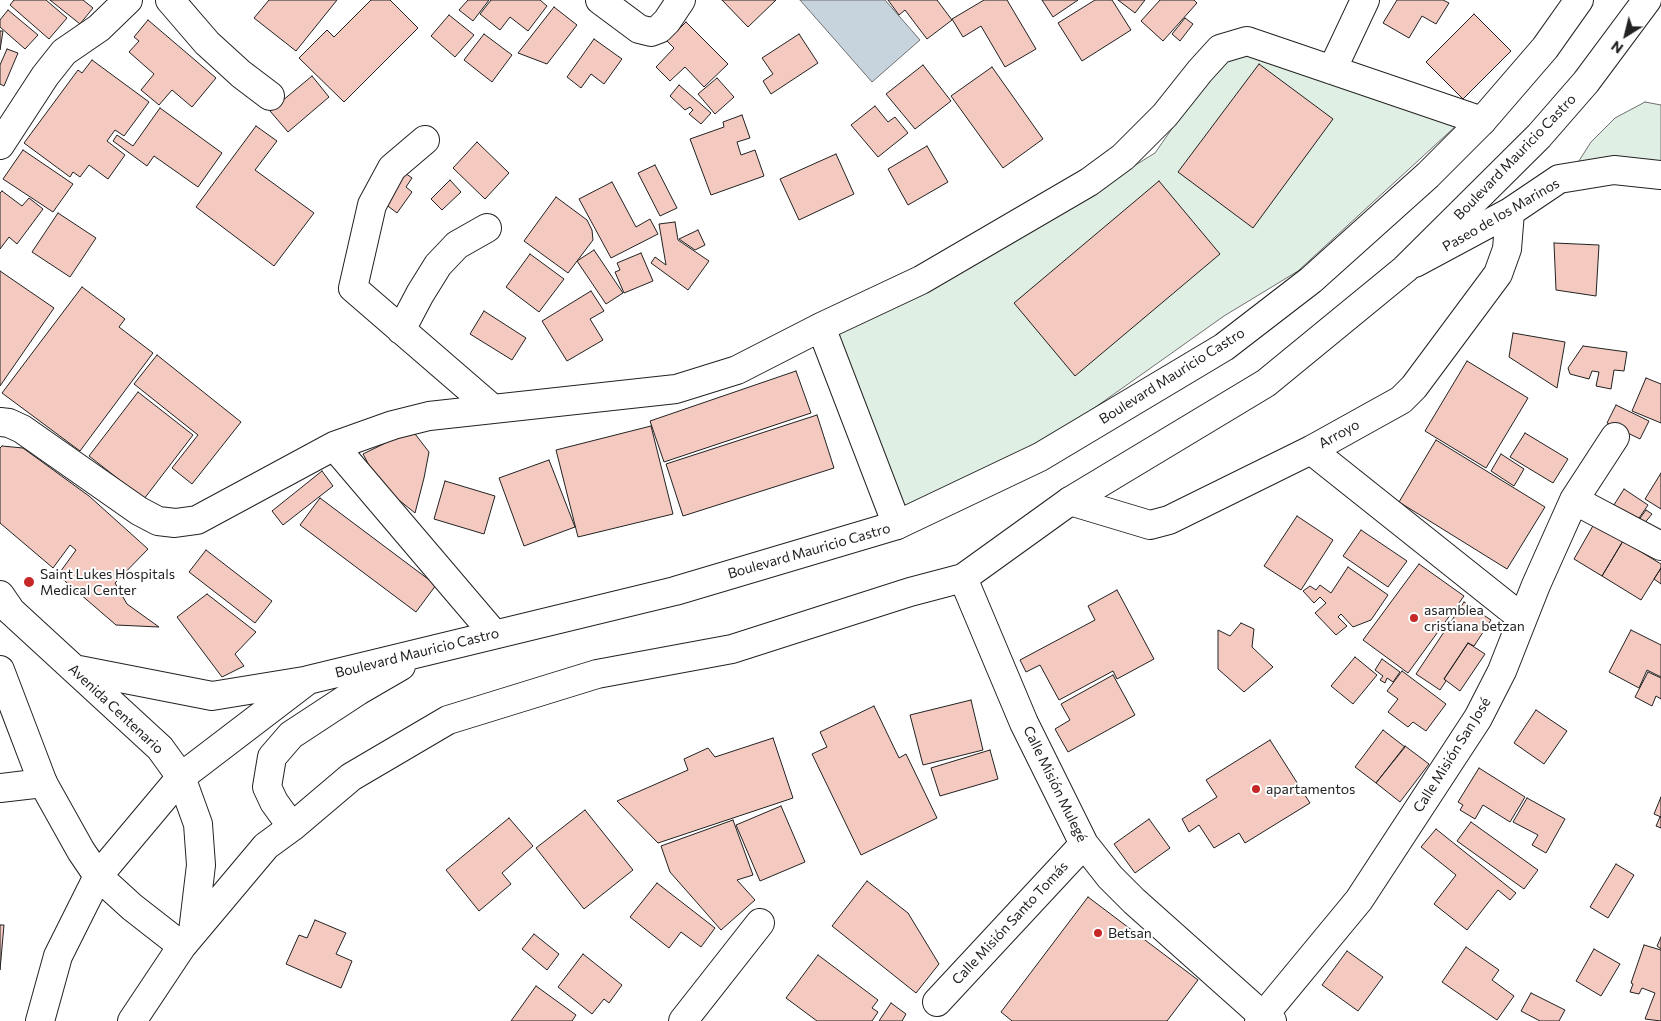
<!DOCTYPE html>
<html>
<head>
<meta charset="utf-8">
<style>
  body { margin:0 }
  #map { position:relative; width:1661px; height:1021px; overflow:hidden; background:#fff; font-family:Commissioner,sans-serif }
  canvas { display:block }
  .north { position:absolute; left:1601px; top:10px; width:50px; height:50px; -webkit-text-stroke:4px #fff; paint-order:stroke; rotate:216deg; font-size:14px; font-weight:700; line-height:20px; text-align:center; color:#222 }
  .north::after { content:''; display:block; margin:auto; width:18px; height:22px; background:#222; clip-path:polygon(50% 0,100% 100%,50% 72%,0 100%) }
</style>
</head>
<body>
<div id="map">
<canvas width="1661" height="1021"></canvas>
<div class="north">N</div>
</div>
<script>
const context = document.querySelector('canvas').getContext('2d');
context.lineJoin = 'round';
function fill(path, color) {
  context.fillStyle = color;
  context.fill(path, 'evenodd');
}
function toPath(rows) {
  const path = new Path2D();
  for (const r of rows) {
    path.moveTo(r[0], r[1]);
    for (let i = 2; i < r.length; i += 2) path.lineTo(r[i], r[i + 1]);
  }
  return path;
}
function stroke(path, color, width, dash) {
  context.strokeStyle = color;
  context.lineWidth = width;
  context.lineCap = dash ? 'butt' : 'round';
  context.setLineDash(dash || []);
  context.stroke(path);
}
function drawText(font, color, halo, rows, align = 'center') {
  context.font = font + ' Commissioner,sans-serif';
  context.lineWidth = 4;
  context.setLineDash([]);
  context.textBaseline = 'middle';
  context.strokeStyle = halo;
  context.fillStyle = color;
  for (const [text, x, y, turn = 0] of rows) {
    context.save();
    context.translate(x, y);
    context.rotate((+turn || 0) * Math.PI / 180);
    context.textAlign = isNaN(turn) ? turn : align;
    if (halo) context.strokeText(text, 0, 0);
    context.fillText(text, 0, 0);
    context.restore();
  }
}
const green = toPath([
  [1247,48,1458,124,1298,271,1224,316,1059,433,902,517,834,332,937,287,1155,153,1222,57,1247,48],
  [1645,102,1661,105,1661,171,1577,164,1591,142,1615,118,1645,102]
]);
const water = toPath([
  [800,0,885,0,920,40,872,82,800,0]
]);
const building = toPath([
  [14,0,46,0,67,18,49,39,10,5,14,0],
  [50,0,83,0,93,8,80,24,50,0],
  [269,0,337,0,296,51,254,18,269,0],
  [371,0,390,0,418,28,344,102,299,58,327,30,334,37,371,0],
  [468,0,489,0,473,21,459,10,468,0],
  [491,0,540,0,547,6,528,31,510,17,500,30,480,14,491,0],
  [722,0,776,0,748,27,722,0],
  [888,0,937,0,952,20,927,39,905,10,899,15,888,0],
  [984,0,1007,0,1036,49,1005,67,981,26,963,37,952,19,984,0],
  [1042,0,1078,0,1053,17,1042,0],
  [1095,0,1112,0,1131,30,1082,61,1058,23,1095,0],
  [1118,0,1145,0,1135,13,1118,0],
  [1160,0,1194,0,1197,3,1163,41,1141,21,1160,0],
  [1397,0,1443,0,1449,3,1436,24,1422,16,1409,38,1383,23,1397,0],
  [554,7,577,25,547,64,518,53,554,7],
  [8,10,38,35,25,49,0,27,0,20,8,10],
  [1474,14,1511,51,1463,99,1426,62,1474,14],
  [449,15,474,35,455,57,431,36,449,15],
  [1185,18,1193,24,1180,41,1172,34,1185,18],
  [148,20,216,78,192,107,172,90,159,105,141,90,154,74,129,52,139,41,134,37,148,20],
  [686,22,728,64,704,87,685,67,670,81,656,67,674,48,667,41,686,22],
  [0,31,3,31,0,50,0,31],
  [484,34,512,55,492,82,464,60,484,34],
  [799,34,818,63,771,94,763,81,773,74,762,58,799,34],
  [594,39,622,59,604,84,591,74,581,88,567,77,594,39],
  [7,49,18,53,4,86,0,84,0,65,7,49],
  [92,60,149,102,124,136,115,130,107,141,125,155,108,179,89,165,80,177,73,172,70,177,24,143,78,70,82,73,92,60],
  [1259,64,1333,119,1253,228,1178,172,1259,64],
  [923,65,951,101,915,129,886,94,923,65],
  [992,67,1043,139,1003,168,951,96,992,67],
  [312,76,329,97,288,132,270,111,312,76],
  [717,78,734,97,715,114,698,94,717,78],
  [679,85,711,113,701,124,689,114,693,110,690,107,685,110,670,96,679,85],
  [875,106,888,122,895,117,908,133,878,157,851,125,875,106],
  [160,108,222,153,198,187,154,156,147,166,113,141,117,135,133,146,160,108],
  [742,115,750,138,737,142,741,155,755,150,764,176,711,195,690,139,724,127,723,122,742,115],
  [256,126,277,141,255,170,314,213,274,266,196,207,256,126],
  [477,142,509,173,485,199,453,168,477,142],
  [927,146,948,182,908,205,888,169,927,146],
  [23,150,73,184,53,212,3,179,23,150],
  [836,154,854,194,799,220,780,179,836,154],
  [655,165,677,208,660,216,638,173,655,165],
  [401,170,412,178,406,187,412,192,397,213,380,200,401,170],
  [450,180,461,192,442,210,431,199,450,180],
  [1159,181,1220,254,1075,376,1014,303,1159,181],
  [612,182,636,227,650,219,658,234,611,258,579,199,612,182],
  [2,191,22,206,29,198,43,209,17,244,9,237,0,249,0,193,2,191],
  [556,197,587,220,592,230,593,240,568,273,524,241,556,197],
  [58,213,96,238,70,277,32,252,58,213],
  [675,222,678,240,709,261,688,290,651,263,655,257,666,265,659,224,675,222],
  [698,230,705,245,695,250,679,239,698,230],
  [1554,243,1599,245,1596,296,1556,290,1554,243],
  [594,250,623,293,606,304,577,261,594,250],
  [641,253,653,281,624,293,615,272,620,270,617,263,641,253],
  [530,254,564,279,539,312,506,287,530,254],
  [0,271,54,308,0,386,0,271],
  [82,287,125,319,119,327,153,353,80,451,2,393,82,287],
  [591,291,604,311,590,319,603,340,567,361,542,321,591,291],
  [484,311,526,338,512,360,470,334,484,311],
  [1513,333,1565,342,1557,388,1509,357,1513,333],
  [1583,346,1627,352,1624,371,1614,370,1611,389,1596,386,1599,372,1592,371,1589,379,1570,374,1568,368,1583,346],
  [157,355,241,422,192,484,172,468,198,435,134,384,157,355],
  [1467,361,1528,398,1486,468,1425,431,1467,361],
  [796,371,811,413,664,462,650,421,796,371],
  [1646,378,1661,384,1661,423,1632,411,1646,378],
  [138,392,193,435,144,499,89,456,138,392],
  [1616,405,1649,421,1640,439,1607,423,1616,405],
  [817,415,834,468,683,516,666,464,817,415],
  [651,426,673,514,578,537,556,450,651,426],
  [412,430,429,452,424,478,415,513,379,484,363,454,412,430],
  [1525,433,1568,459,1553,483,1510,457,1525,433],
  [1436,440,1545,507,1507,569,1399,502,1436,440],
  [2,446,23,448,89,496,148,549,115,583,127,604,159,627,116,625,58,575,76,550,70,545,53,568,0,523,0,448,2,446],
  [1501,454,1524,469,1514,486,1491,471,1501,454],
  [549,460,575,527,524,546,499,478,549,460],
  [322,471,333,486,283,525,272,511,322,471],
  [1661,473,1661,509,1645,499,1661,473],
  [445,481,495,496,484,534,434,519,445,481],
  [1624,489,1648,505,1635,524,1612,508,1624,489],
  [320,498,436,585,416,612,300,525,320,498],
  [1646,510,1652,514,1643,525,1638,521,1646,510],
  [1297,516,1333,540,1301,590,1264,566,1297,516],
  [1594,524,1623,541,1602,576,1574,559,1594,524],
  [1361,530,1407,561,1388,587,1343,556,1361,530],
  [1623,541,1661,564,1661,568,1641,600,1602,576,1623,541],
  [206,550,272,601,255,623,189,572,206,550],
  [1419,564,1464,596,1408,673,1363,640,1419,564],
  [1348,567,1388,595,1371,620,1353,627,1341,614,1338,617,1347,626,1336,635,1315,613,1326,603,1320,597,1314,603,1303,591,1310,586,1316,590,1320,585,1331,593,1348,567],
  [1661,568,1661,584,1654,579,1661,568],
  [1117,590,1154,659,1117,679,1113,671,1059,700,1040,665,1026,672,1020,660,1095,620,1088,606,1117,590],
  [207,594,256,632,235,654,244,666,222,677,177,617,207,594],
  [1464,602,1491,620,1474,646,1468,643,1444,679,1446,681,1440,690,1416,674,1464,602],
  [1241,623,1254,629,1252,647,1273,667,1244,692,1218,669,1218,630,1230,636,1241,623],
  [1631,630,1661,645,1661,677,1647,670,1639,688,1609,672,1631,630],
  [1468,643,1485,654,1460,691,1444,679,1468,643],
  [1355,657,1377,675,1353,704,1331,686,1355,657],
  [1382,659,1400,672,1393,682,1387,678,1385,683,1380,680,1383,676,1375,670,1382,659],
  [1402,671,1446,704,1426,731,1413,722,1408,727,1388,712,1398,699,1387,691,1402,671],
  [1648,672,1661,678,1661,699,1656,696,1652,706,1635,697,1648,672],
  [1113,675,1135,715,1068,752,1055,729,1070,720,1061,704,1113,675],
  [971,700,983,750,923,765,910,715,971,700],
  [874,706,899,758,906,754,937,818,861,855,812,754,827,747,820,732,874,706],
  [1536,710,1567,731,1544,764,1514,743,1536,710],
  [1383,730,1405,747,1376,783,1355,767,1383,730],
  [773,738,793,798,658,843,617,801,688,770,684,759,708,748,715,757,773,738],
  [1270,740,1310,803,1245,843,1239,833,1214,848,1199,825,1189,832,1182,819,1217,797,1206,780,1270,740],
  [1405,746,1429,764,1400,802,1376,783,1405,746],
  [990,750,998,779,940,796,931,768,990,750],
  [1479,768,1525,797,1510,822,1483,805,1475,819,1460,810,1463,805,1458,802,1479,768],
  [1661,797,1661,817,1654,814,1661,797],
  [1527,798,1565,819,1546,853,1532,845,1538,835,1513,822,1527,798],
  [781,806,805,862,760,881,736,825,781,806],
  [585,810,633,870,584,909,536,848,585,810],
  [1660,817,1661,817,1661,828,1656,826,1660,817],
  [509,818,533,846,502,873,511,884,479,911,446,870,509,818],
  [1149,819,1170,848,1135,873,1114,844,1149,819],
  [733,820,753,875,737,880,755,900,721,930,670,872,661,846,733,820],
  [1471,822,1538,870,1524,889,1457,841,1471,822],
  [1436,829,1516,893,1510,900,1498,890,1467,930,1434,904,1456,875,1421,847,1436,829],
  [1616,864,1634,875,1608,918,1590,907,1616,864],
  [867,881,908,913,939,964,916,993,832,926,867,881],
  [657,883,715,928,701,947,681,932,669,948,630,917,657,883],
  [1088,897,1198,980,1167,1021,1012,1021,1001,1012,1088,897],
  [315,920,346,933,336,954,352,961,341,988,286,964,299,935,307,938,315,920],
  [0,925,4,925,0,970,0,925],
  [534,934,559,954,547,970,522,949,534,934],
  [1661,937,1661,949,1657,946,1661,937],
  [1644,945,1661,950,1661,1021,1645,1019,1655,993,1642,988,1639,994,1630,992,1633,984,1631,983,1644,945],
  [1466,947,1499,970,1492,980,1514,996,1497,1020,1442,982,1466,947],
  [1594,949,1620,964,1601,996,1576,981,1594,949],
  [1347,951,1383,977,1358,1011,1322,985,1347,951],
  [583,954,622,985,609,1003,604,999,592,1014,558,987,583,954],
  [818,955,878,1000,872,1008,878,1012,872,1021,817,1021,786,998,818,955],
  [536,986,576,1015,572,1021,511,1021,536,986],
  [1531,993,1565,1010,1559,1021,1540,1021,1521,1011,1531,993],
  [891,1003,906,1014,902,1021,879,1021,891,1003]
]);
const minor = toPath([
  [170,0,207,43,241,74,270,96],
  [600,0,639,29,651,32,659,29,667,21,681,0],
  [1332,70,1365,0],
  [425,140,392,168,372,205,353,288,493,409],
  [0,145,45,76,64,52,99,28,128,0],
  [1415,263,1510,212,1559,179,1614,170,1661,175],
  [821,327,897,525],
  [401,330,420,294,438,265,457,245,487,228],
  [0,422,9,423,22,429,139,511,158,521,175,523,197,520,334,446,393,425,429,416,676,389,737,370,821,327,921,280,1089,182,1123,157,1165,115,1200,71,1220,49,1247,41,1482,121],
  [334,446,494,634],
  [1311,450,1522,618],
  [1574,500,1661,546],
  [1070,501,1150,525,1169,520,1311,450,1401,400,1414,387,1498,274,1507,249,1510,212],
  [963,578,1024,723,1084,844,1110,877,1134,901,1263,1016,1272,1021],
  [0,788,43,783],
  [937,1002,1084,844],
  [683,1021,760,923],
  [1259,1021,1359,900,1478,718,1502,671,1536,585,1574,500,1615,437]
]);
const major = toPath([
  [0,595,11,611,160,748,181,777,198,824,201,865,193,932],
  [74,669,212,696,304,681],
  [0,670,43,783,81,851,98,876,132,907,182,946],
  [292,827,274,802,267,787,272,757,291,735,358,691,401,666],
  [40,1021,58,956,98,876,181,777,308,680,675,591,897,525,1040,457,1224,347,1311,280,1428,175,1482,121,1545,48,1579,0],
  [132,1021,182,946,266,846,292,827,351,777,448,720,597,674,732,649,910,592,963,578,1070,501,1266,383,1405,269,1539,136,1586,82,1647,0]
]);
const markers = [
  [29,582,6,"#c62828"],
  [1414,618,5,"#c62828"],
  [1256,789,5,"#c62828"],
  [1098,933,5,"#c62828"]
];
const streetNames = [
  ["Boulevard Mauricio Castro",1515,157,-46],
  ["Paseo de los Marinos",1501,215,-30],
  ["Boulevard Mauricio Castro",1172,376,-32],
  ["Arroyo",1339,434,-29],
  ["Boulevard Mauricio Castro",809,551,-16],
  ["Boulevard Mauricio Castro",417,653,-14],
  ["Avenida Centenario",116,709,43],
  ["Calle Misión San José",1452,755,-58],
  ["Calle Misión Mulegé",1055,784,64],
  ["Calle Misión Santo Tomás",1010,923,-47]
];
const poiNames = [
  ["Saint Lukes Hospitals",40,574],
  ["Medical Center",40,590],
  ["asamblea",1424,610],
  ["cristiana betzan",1424,626],
  ["apartamentos",1266,789],
  ["Betsan",1108,933]
];
fill(green, '#e0efe3');
stroke(green, '#6f6f6f', 1);
fill(water, '#c7d3dd');
stroke(water, '#6f6f6f', 1);
fill(building, '#f3c9c0');
stroke(building, '#222', 1);
stroke(minor, '#222', 30);
stroke(major, '#222', 30);
stroke(minor, '#fff', 28);
stroke(major, '#fff', 28);
for (const [x, y, r, color] of markers) {
  const dot = new Path2D();
  dot.arc(x, y, r, 0, 2 * Math.PI);
  context.fillStyle = color;
  context.fill(dot);
  stroke(dot, '#fff', 2);
}
drawText('14px', '#222', '#fff', streetNames);
drawText('14px', '#222', '#fff', poiNames, 'left');
</script>
</body>
</html>
